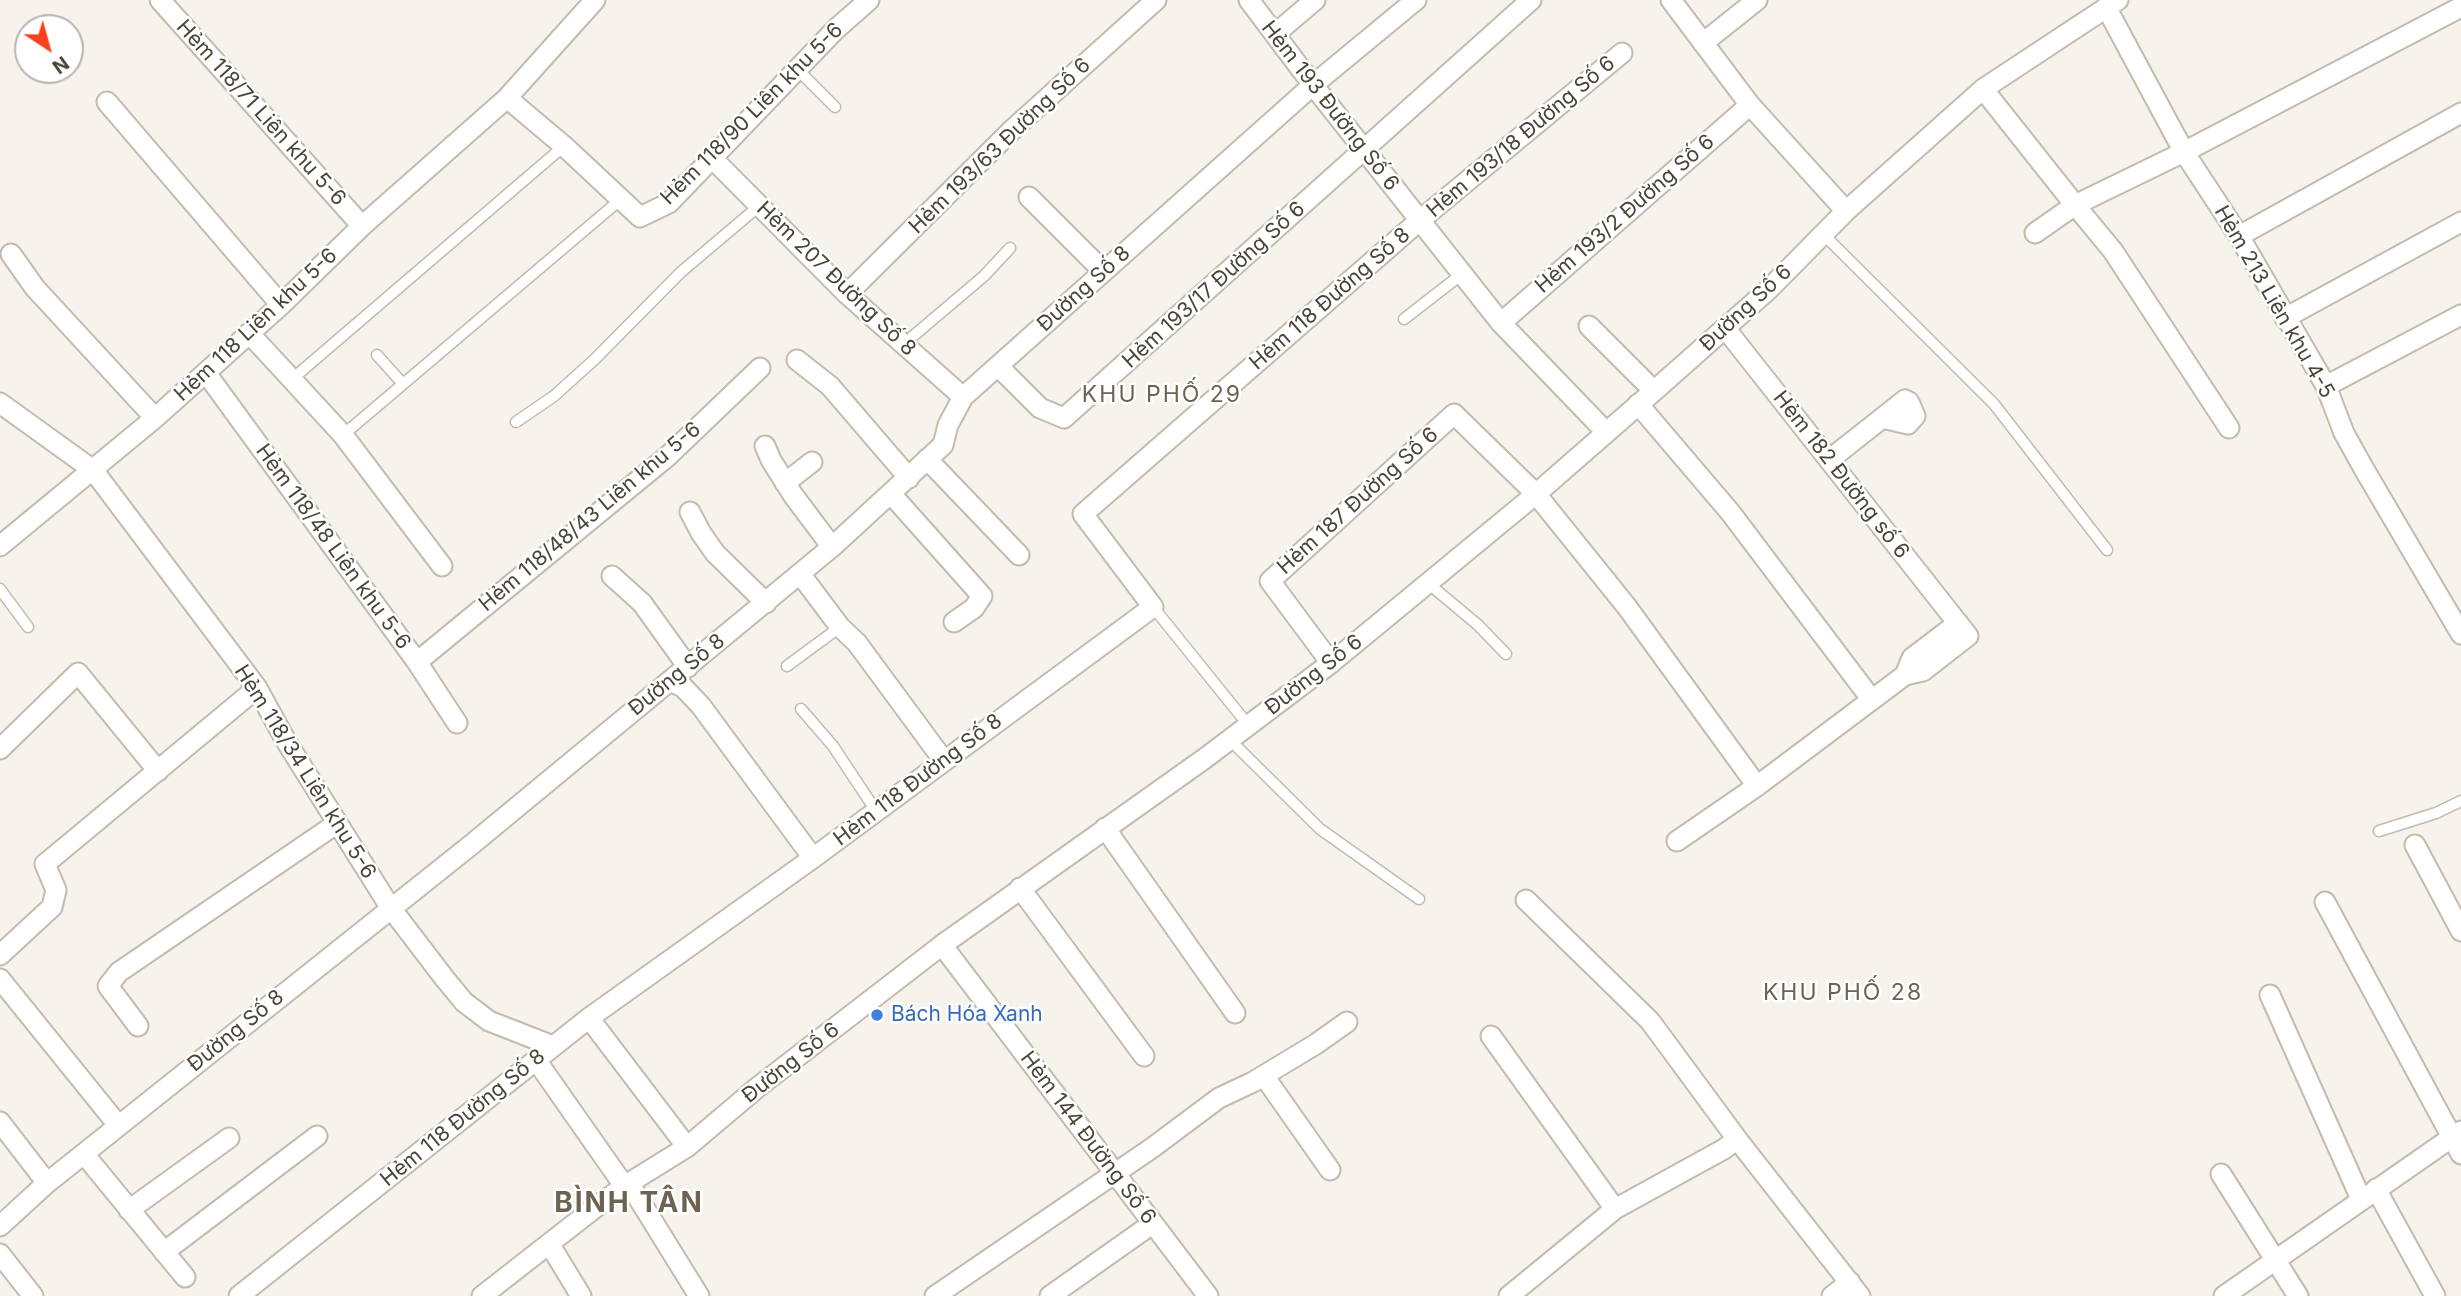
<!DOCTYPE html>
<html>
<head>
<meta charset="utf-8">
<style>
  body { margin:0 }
  #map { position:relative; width:2461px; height:1296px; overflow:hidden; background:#f6f3ec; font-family:Inter,sans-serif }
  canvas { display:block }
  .north { position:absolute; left:14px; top:14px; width:70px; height:70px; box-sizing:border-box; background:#fff; border:2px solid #b7b4b0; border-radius:50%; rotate:144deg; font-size:19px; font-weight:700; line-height:28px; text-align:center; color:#4b4439 }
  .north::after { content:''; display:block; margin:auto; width:24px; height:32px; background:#fc3f1d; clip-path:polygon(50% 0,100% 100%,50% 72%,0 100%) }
</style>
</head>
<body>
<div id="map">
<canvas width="2461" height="1296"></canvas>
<div class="north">N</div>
</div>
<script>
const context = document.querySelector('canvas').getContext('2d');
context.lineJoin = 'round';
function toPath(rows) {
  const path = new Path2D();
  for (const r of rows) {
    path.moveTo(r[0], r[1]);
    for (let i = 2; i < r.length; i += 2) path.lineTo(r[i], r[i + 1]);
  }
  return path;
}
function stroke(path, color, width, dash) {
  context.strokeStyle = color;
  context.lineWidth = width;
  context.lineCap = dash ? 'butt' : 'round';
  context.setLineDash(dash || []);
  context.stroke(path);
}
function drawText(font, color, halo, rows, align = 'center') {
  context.font = font + ' Inter,sans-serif';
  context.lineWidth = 5;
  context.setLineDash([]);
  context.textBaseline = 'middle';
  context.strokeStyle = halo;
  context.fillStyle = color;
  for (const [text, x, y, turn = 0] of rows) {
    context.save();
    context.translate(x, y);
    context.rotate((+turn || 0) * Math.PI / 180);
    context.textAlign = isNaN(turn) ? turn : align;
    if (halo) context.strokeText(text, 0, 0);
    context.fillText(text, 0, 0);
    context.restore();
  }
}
const lane = toPath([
  [797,69,835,107],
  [1823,234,1994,404,2107,550],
  [1404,319,1462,274],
  [906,346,912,337,984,276,1010,248],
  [377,355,403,384],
  [291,380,564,146],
  [516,422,554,396,595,359,681,272,759,206],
  [343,435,620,200],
  [1429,584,1478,625,1506,654],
  [0,589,28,627],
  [1153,607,1249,726],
  [787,666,840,627],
  [801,709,833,746,876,811],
  [1229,739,1320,829,1419,899],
  [2379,831,2436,813,2461,801]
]);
const street = toPath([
  [160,0,362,226],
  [1249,0,1313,85,1501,323,1606,432],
  [1671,0,1750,105,1846,211],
  [2106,7,2184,152,2239,236,2326,386,2344,433,2364,469,2461,634],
  [1275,34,1315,0],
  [1703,43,1757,0],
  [1983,89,2075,205,2184,152,2461,7],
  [507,98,564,146,640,217,669,203,836,29,869,0],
  [107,102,281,305],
  [711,157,847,294,963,397],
  [1029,197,1103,271],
  [2035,233,2075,205,2113,251,2229,428],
  [2239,236,2461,113],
  [11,254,35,288,155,418],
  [847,294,1012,130,1156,0],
  [2285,318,2461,222],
  [1501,323,1750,105],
  [1589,326,1654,391],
  [249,333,343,435,442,566],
  [797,360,830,386,909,478],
  [998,366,1040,408,1064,418,1531,0],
  [206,373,417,662,457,723],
  [2326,386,2461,315],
  [0,403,93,470,257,688,286,741,390,907,445,979,464,1002,489,1021,553,1046],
  [1638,404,1730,512,1872,700],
  [765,446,771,460,793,495,832,547],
  [927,459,1019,555],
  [1829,460,1905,400,1909,402,1915,416,1908,424,1882,418],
  [785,483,812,462],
  [892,495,982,596,974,608,954,622],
  [690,512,701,533,715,553,766,603],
  [0,546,155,418,281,305,362,226,507,98,595,0],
  [801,575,840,627,857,643,944,761],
  [612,576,642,603,688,667],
  [417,662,668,456,760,368],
  [1331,663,1270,581,1454,414,1536,494,1627,607,1757,786],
  [1905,675,1912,658,1958,623],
  [670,681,683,687,701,706,813,858],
  [0,749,78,673,158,771],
  [1105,828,1235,1013],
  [1677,841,1757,786,1905,675,1923,671,1968,636,1725,328],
  [2415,845,2461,931],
  [1020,888,1144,1056],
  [1526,900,1650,1021,1737,1139],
  [2325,902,2461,1154],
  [942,945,1208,1296],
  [0,955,52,907,56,890,45,864,257,688],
  [0,979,118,1125],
  [2270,995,2361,1199],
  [589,1018,687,1147],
  [138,1026,108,986,119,972,336,824],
  [1491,1036,1615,1209],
  [536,1060,625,1187],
  [1264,1076,1330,1170],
  [0,1122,47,1183],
  [84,1154,185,1277],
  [2221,1174,2298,1296],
  [629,1183,699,1296],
  [2376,1189,2435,1296],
  [129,1210,229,1138],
  [0,1226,47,1183,471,845,832,547,943,445,948,425,963,397,1313,85,1416,0],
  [550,1245,581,1296],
  [164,1252,317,1136],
  [0,1254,33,1296],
  [239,1296,589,1018,813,858,1153,607,1083,514,1419,221,1622,53],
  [482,1296,596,1207,629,1183,687,1147,758,1087,942,945,1204,759,1331,663,1536,494,1654,391,1768,290,1846,211,1983,89,2118,0],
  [935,1296,1152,1148,1219,1098,1253,1082,1316,1044,1347,1022],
  [1050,1296,1152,1224],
  [1509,1296,1615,1209,1724,1149,1737,1139,1860,1296],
  [1832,1296,1850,1282],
  [2224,1296,2461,1131]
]);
const markers = [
  [877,1015,7,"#3f7fe0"]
];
const streetNames = [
  ["Hẻm 193 Đường Số 6",1330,106,52],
  ["Hẻm 118/71 Liên khu 5-6",261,113,48],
  ["Hẻm 118/90 Liên khu 5-6",752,114,-45],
  ["Hẻm 193/18 Đường Số 6",1521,137,-40],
  ["Hẻm 193/63 Đường Số 6",1000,146,-44],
  ["Hẻm 193/2 Đường Số 6",1625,214,-41],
  ["Hẻm 207 Đường Số 8",836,279,44],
  ["Hẻm 193/17 Đường Số 6",1214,285,-42],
  ["Đường Số 8",1084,289,-42],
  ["Hẻm 118 Đường Số 8",1330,299,-41],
  ["Hẻm 213 Liên khu 4-5",2274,302,60],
  ["Đường Số 6",1746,308,-43],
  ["Hẻm 118 Liên khu 5-6",256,325,-43],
  ["Hẻm 182 Đường số 6",1841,475,52],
  ["Hẻm 187 Đường Số 6",1358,501,-42],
  ["Hẻm 118/48/43 Liên khu 5-6",590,517,-40],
  ["Hẻm 118/48 Liên khu 5-6",333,547,54],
  ["Đường Số 8",677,675,-39],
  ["Đường Số 6",1314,675,-38],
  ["Hẻm 118/34 Liên khu 5-6",305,772,58],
  ["Hẻm 118 Đường Số 8",918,780,-37],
  ["Đường Số 8",236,1031,-39],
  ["Đường Số 6",791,1063,-38],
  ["Hẻm 118 Đường Số 8",463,1118,-39],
  ["Hẻm 144 Đường Số 6",1088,1138,53]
];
const shopNames = [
  ["Bách Hóa Xanh",891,1015]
];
const neighbourhoodNames = [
  ["KHU PHỐ 29",1162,395],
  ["KHU PHỐ 28",1843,993]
];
const districtNames = [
  ["BÌNH TÂN",629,1204]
];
stroke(lane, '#c2bbae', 13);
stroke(street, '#c2bbae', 23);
stroke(lane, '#fff', 10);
stroke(street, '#fff', 19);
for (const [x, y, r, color] of markers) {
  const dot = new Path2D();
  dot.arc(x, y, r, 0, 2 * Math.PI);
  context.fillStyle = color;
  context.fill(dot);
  stroke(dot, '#fff', 2.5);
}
drawText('21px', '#4b4439', '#fff', streetNames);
drawText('21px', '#366cbe', '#fff', shopNames, 'left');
context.letterSpacing = '2px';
drawText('23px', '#6e6250', '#fff', neighbourhoodNames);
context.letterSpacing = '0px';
context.letterSpacing = '2px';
drawText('bold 28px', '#6e6250', '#fff', districtNames);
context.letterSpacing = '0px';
</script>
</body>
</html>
